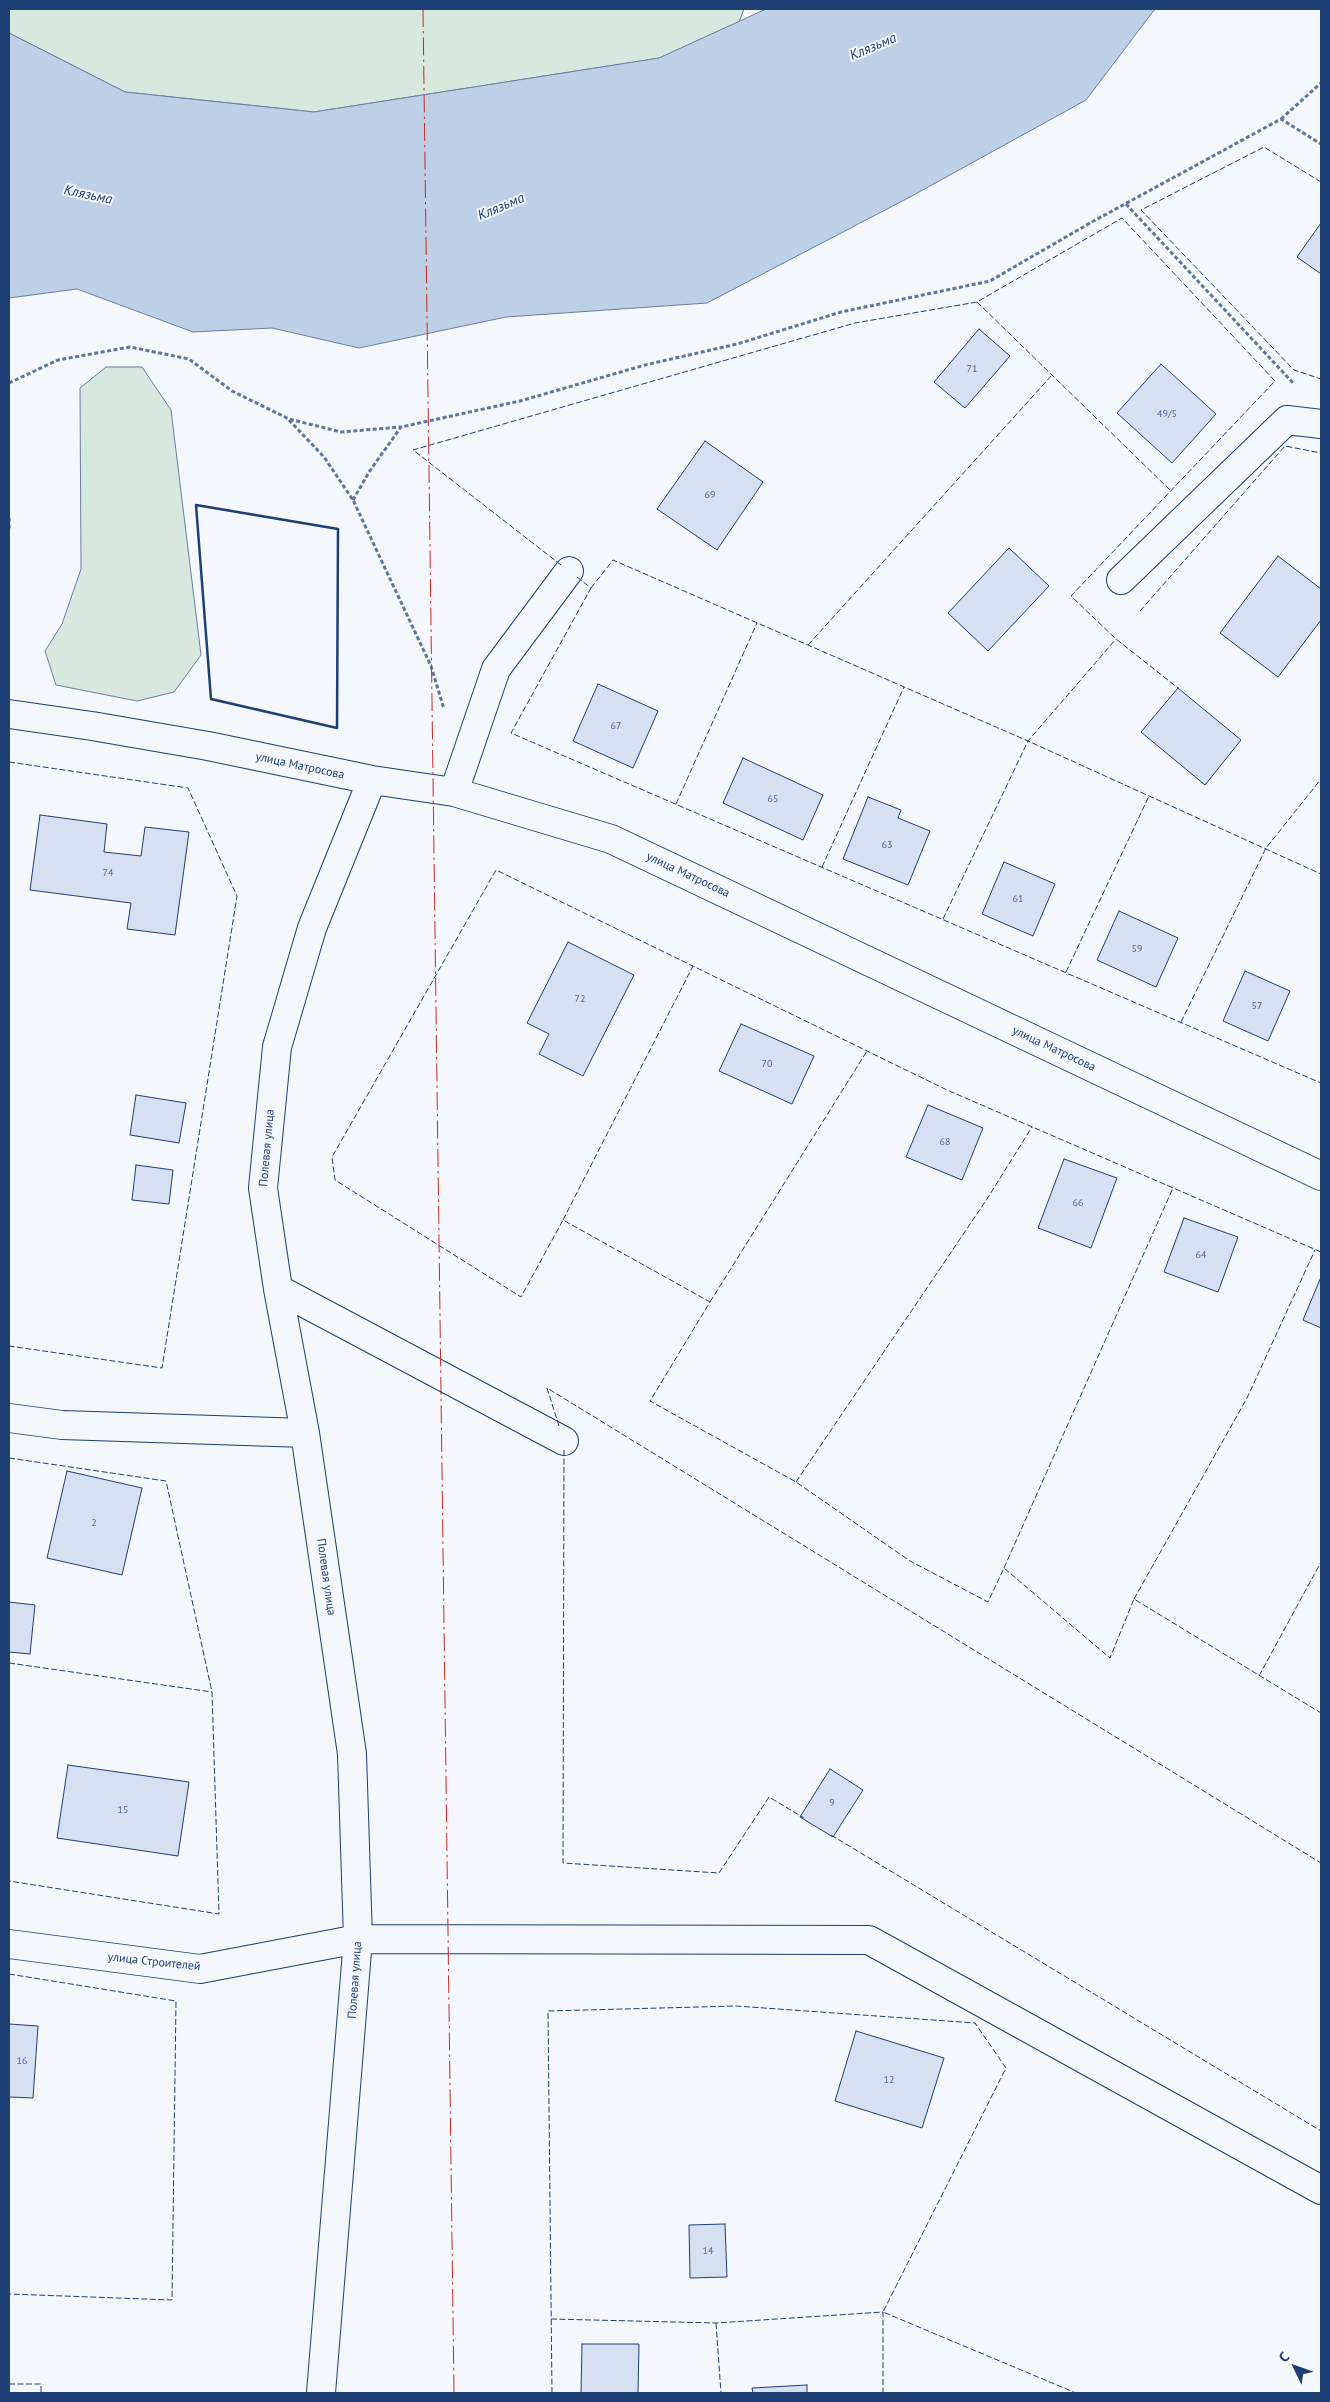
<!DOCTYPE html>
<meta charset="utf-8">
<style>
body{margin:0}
#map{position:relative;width:1330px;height:2402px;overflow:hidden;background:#f4f7fb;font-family:"PT Sans",sans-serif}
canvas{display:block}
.frame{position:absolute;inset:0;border:10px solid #1d3f73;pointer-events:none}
.north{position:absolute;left:1270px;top:2342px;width:50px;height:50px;-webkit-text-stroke:4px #f4f7fb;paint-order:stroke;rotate:312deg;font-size:14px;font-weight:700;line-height:20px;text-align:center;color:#1d3f73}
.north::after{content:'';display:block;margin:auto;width:18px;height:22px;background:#1d3f73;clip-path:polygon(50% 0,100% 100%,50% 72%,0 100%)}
</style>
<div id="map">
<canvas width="1330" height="2402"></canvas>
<div class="frame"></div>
<div class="north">С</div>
</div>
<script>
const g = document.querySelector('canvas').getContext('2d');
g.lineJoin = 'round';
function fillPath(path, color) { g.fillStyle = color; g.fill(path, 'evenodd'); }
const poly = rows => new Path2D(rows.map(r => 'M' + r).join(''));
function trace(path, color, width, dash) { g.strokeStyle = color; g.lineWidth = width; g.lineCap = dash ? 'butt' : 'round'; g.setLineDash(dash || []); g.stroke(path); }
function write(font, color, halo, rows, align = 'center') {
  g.font = font + ' "PT Sans",sans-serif'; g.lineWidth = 4; g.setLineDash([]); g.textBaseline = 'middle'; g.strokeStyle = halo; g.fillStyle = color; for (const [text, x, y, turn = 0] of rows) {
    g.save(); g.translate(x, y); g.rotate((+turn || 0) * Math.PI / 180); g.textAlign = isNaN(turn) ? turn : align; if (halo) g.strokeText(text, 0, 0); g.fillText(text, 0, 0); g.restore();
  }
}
const green = poly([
 [9,9,744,9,739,22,660,58,314,112,125,92,9,33,9,9],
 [106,367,142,367,171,410,201,655,174,692,137,701,56,685,45,651,62,624,81,569,80,388,106,367]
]);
fillPath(green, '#d7e8df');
trace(green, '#687fa3', 1);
const water = poly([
 [766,9,1155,9,1086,100,910,197,707,303,506,317,359,348,272,328,193,332,77,289,9,298,9,33,125,92,314,112,659,58,766,9]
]);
fillPath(water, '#bed0e5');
trace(water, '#687fa3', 1);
const building = poly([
 [1321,223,1321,274,1297,257,1321,223],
 [979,329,1010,356,965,408,934,382,979,329],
 [1161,364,1216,414,1172,463,1117,413,1161,364],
 [705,441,763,482,717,550,657,509,705,441],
 [1009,548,1049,586,988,651,948,613,1009,548],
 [1278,556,1321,589,1321,620,1278,677,1220,633,1278,556],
 [598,684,658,711,633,768,573,741,598,684],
 [1178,688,1241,740,1205,785,1141,732,1178,688],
 [743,758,823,795,803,840,723,803,743,758],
 [868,797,901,810,898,818,930,831,908,885,843,859,868,797],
 [40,815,107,824,104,852,141,856,145,827,189,832,175,935,127,929,131,903,30,890,40,815],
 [1004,862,1055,884,1033,936,982,914,1004,862],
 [1119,911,1178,938,1156,987,1097,960,1119,911],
 [568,942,634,975,583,1076,539,1054,549,1034,527,1023,568,942],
 [1245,971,1290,991,1268,1041,1223,1021,1245,971],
 [741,1024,814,1056,792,1104,719,1071,741,1024],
 [136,1095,186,1103,179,1143,130,1135,136,1095],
 [928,1105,983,1128,962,1180,906,1157,928,1105],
 [1064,1159,1117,1178,1091,1248,1038,1228,1064,1159],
 [136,1165,173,1170,169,1204,132,1200,136,1165],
 [1184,1218,1238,1237,1218,1292,1164,1272,1184,1218],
 [1321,1277,1321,1328,1303,1320,1321,1277],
 [67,1471,142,1488,122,1575,47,1558,67,1471],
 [9,1602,35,1605,30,1654,9,1652,9,1602],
 [68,1765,189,1782,178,1856,57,1838,68,1765],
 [830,1769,863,1790,833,1837,800,1817,830,1769],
 [9,2024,38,2026,33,2098,9,2097,9,2024],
 [856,2031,944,2058,922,2128,835,2101,856,2031],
 [725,2224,727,2277,690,2278,689,2225,725,2224],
 [582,2344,639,2344,638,2393,581,2393,582,2344],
 [807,2385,807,2393,753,2393,752,2388,807,2385]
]);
fillPath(building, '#d5e0f0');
trace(building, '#1d3f73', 1);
const minor = poly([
 [1121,580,1287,420,1321,424],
 [9,714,92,726,208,746,372,780,454,792,611,839,1321,1176],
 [454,792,496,669,569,571],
 [278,1289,564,1441],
 [9,1418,62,1425,305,1433],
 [9,1944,200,1969,358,1939,869,1940,1321,2190],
 [321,2393,358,1939,352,1754,305,1433,278,1289,263,1188,277,1047,312,928,372,780]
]);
trace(minor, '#1d3f73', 30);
trace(poly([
 [1281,119,1321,83],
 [1126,204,1294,384],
 [9,383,58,360,130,347,189,359,232,391,289,419,341,432,400,427],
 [289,420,324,457,353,500,431,666,444,709],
 [353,500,369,472,401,427,520,401,645,365,737,344,841,312,990,281,1090,223,1281,119,1321,144],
 [9,518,9,530]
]), '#5e769c', 3, [4, 2.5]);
trace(minor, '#f4f7fb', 28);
trace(poly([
 [1321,182,1264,147,1141,210,1294,370,1321,379],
 [977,302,1170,490],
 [561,565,413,450,855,323,977,302,1122,218,1275,381,1071,596,1116,639,1178,688],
 [577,577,591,588,511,733,1321,1083],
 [591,588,613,560,1028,741,1321,874],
 [1140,611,1285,446,1321,453],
 [808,645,1052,375],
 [9,762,188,788,237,896,162,1368,9,1346],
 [676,804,757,623],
 [822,867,904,687],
 [943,919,1028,741,1116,639],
 [1066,972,1149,796],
 [1181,1022,1266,848,1321,779],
 [563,1220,693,966],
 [1321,1252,947,1090,496,870,332,1157,335,1180,521,1297,563,1220,710,1302,650,1401,796,1482,910,1561,988,1602,1004,1568,1110,1658,1134,1599,1321,1713],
 [710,1302,867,1051],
 [559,1426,547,1388,1321,1863],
 [564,1450,563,1863,719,1873,769,1797,804,1818],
 [9,1458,166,1481,212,1692,219,1914,9,1881],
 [796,1482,987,1199,1032,1127],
 [1004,1568,1173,1188],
 [1134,1599,1247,1398,1315,1250],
 [9,1663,212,1692],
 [1259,1676,1321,1562],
 [831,1835,1321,2131],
 [9,1974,176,2001,172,2300,9,2294],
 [551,2319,716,2323,883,2312,883,2393],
 [716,2323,721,2393],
 [9,2384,41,2384,41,2393],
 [552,2393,548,2011,736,2006,975,2023,1006,2068,883,2312,1076,2393]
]), '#1d3f73', 1, [6, 2.5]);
trace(poly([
 [196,505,338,529,337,728,211,699,196,505]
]), '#1d3f73', 2.5);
trace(poly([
 [423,9,454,2393]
]), '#c62828', 1, [18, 4, 2.5, 4]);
write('10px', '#4b6792', null, [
 ["71",972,369],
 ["49/5",1167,414],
 ["69",710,495],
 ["67",616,726],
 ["65",773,799],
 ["63",887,845],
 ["74",108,873],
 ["61",1018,899],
 ["59",1137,949],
 ["72",580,999],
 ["57",1257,1006],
 ["70",767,1064],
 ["68",945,1142],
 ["66",1078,1203],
 ["64",1201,1255],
 ["2",94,1523],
 ["9",832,1803],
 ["15",123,1810],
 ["16",22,2061],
 ["12",889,2080],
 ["14",708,2251]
]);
write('12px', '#1d3f73', '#f4f7fb', [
 ["улица Матросова",300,766,12],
 ["улица Матросова",688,875,25],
 ["улица Матросова",1054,1049,25],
 ["Полевая улица",267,1148,-85],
 ["Полевая улица",326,1577,82],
 ["улица Строителей",154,1962,6],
 ["Полевая улица",355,1980,-86]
]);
write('italic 14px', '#1d3f73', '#f4f7fb', [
 ["Клязьма",873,47,-23],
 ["Клязьма",88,195,12],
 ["Клязьма",501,207,-23]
]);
</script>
